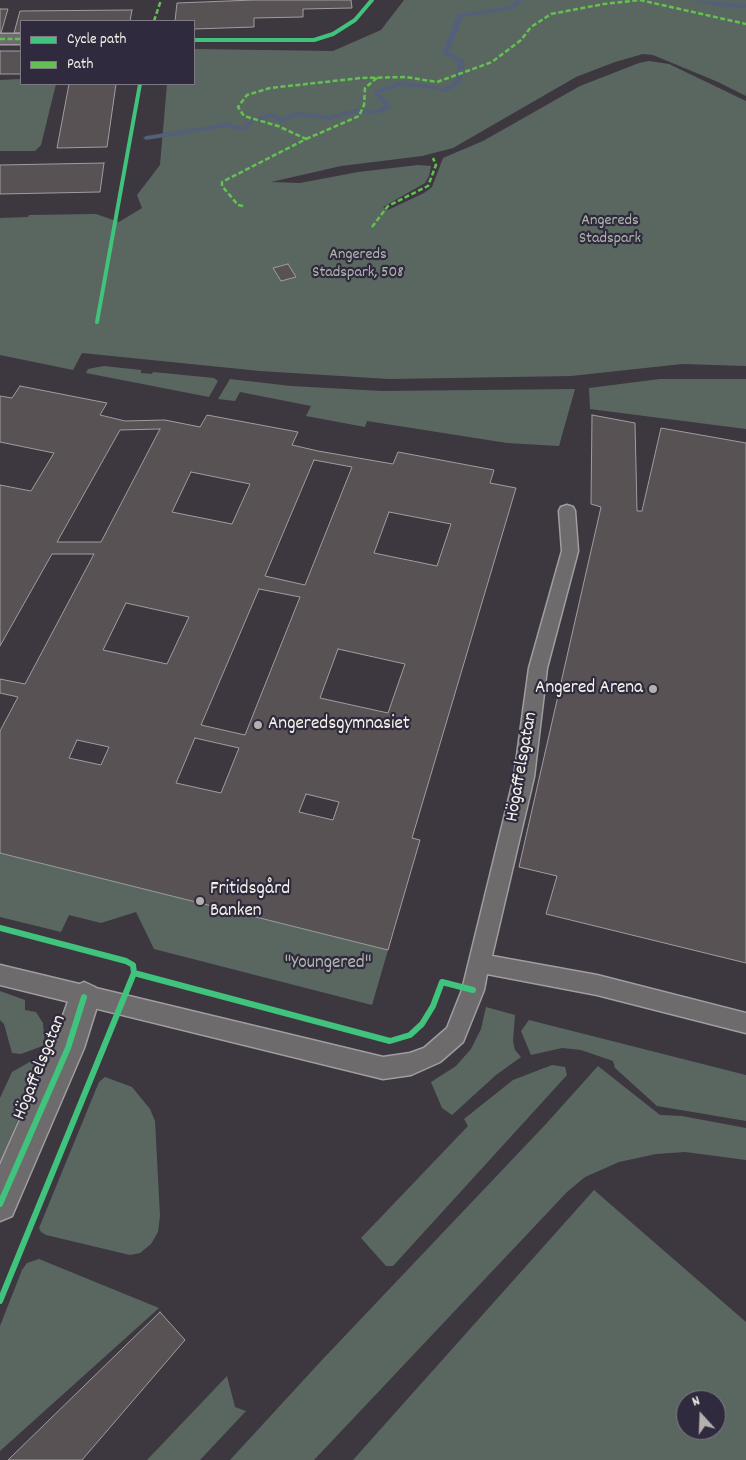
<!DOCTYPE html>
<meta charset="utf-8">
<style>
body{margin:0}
#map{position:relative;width:746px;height:1460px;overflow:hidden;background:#3d3840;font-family:Dekko,sans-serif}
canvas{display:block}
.legend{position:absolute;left:20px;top:20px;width:175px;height:65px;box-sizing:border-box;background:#2f2a3d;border:1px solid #7e7a81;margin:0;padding:6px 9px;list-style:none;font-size:15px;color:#f4f1e8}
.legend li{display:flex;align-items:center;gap:10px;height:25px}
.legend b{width:25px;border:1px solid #7e7a81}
.north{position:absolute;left:676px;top:1390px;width:50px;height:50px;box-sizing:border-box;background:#2f2a3d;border:1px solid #7e7a81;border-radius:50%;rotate:340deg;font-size:14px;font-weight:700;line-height:20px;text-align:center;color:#f4f1e8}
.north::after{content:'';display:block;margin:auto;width:18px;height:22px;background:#b4b0ad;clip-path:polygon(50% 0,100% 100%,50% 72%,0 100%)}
</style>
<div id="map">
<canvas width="746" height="1460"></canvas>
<ul class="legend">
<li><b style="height:6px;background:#40c37c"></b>Cycle path</li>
<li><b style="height:6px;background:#63c152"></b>Path</li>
</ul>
<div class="north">N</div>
</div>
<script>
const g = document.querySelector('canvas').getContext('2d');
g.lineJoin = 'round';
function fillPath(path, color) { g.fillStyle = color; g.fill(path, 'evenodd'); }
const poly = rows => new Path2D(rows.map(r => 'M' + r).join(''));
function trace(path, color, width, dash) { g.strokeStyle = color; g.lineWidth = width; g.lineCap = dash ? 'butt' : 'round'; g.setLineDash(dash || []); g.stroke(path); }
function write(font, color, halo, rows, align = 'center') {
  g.font = font + ' Dekko,sans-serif'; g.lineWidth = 4.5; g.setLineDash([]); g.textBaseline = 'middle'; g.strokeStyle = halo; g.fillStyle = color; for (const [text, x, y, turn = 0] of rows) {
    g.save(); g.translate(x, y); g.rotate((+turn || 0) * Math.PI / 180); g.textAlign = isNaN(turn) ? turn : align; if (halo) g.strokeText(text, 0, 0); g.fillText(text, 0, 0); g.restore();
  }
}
fillPath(poly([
 [404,0,746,0,746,96,718,82,653,55,643,54,615,62,576,77,453,148,422,156,341,166,271,182,300,183,358,172,418,165,431,166,429,176,425,183,383,207,388,210,424,193,432,187,443,158,483,141,580,86,639,63,649,61,669,64,746,101,746,366,682,364,571,376,389,379,260,371,82,353,73,370,0,355,0,218,28,217,29,215,96,214,119,222,142,208,137,195,160,165,167,84,194,84,194,49,333,51,381,30],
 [21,79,21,84,56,84,41,145,35,151,0,151,0,80],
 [104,366,141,370,141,373,152,374,153,372,214,378,218,381,209,397,86,373,88,369],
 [230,379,291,386,382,391,575,389,559,446,507,443,367,421,365,427,306,416,311,406,240,392,235,401,218,399],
 [660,379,746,379,746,429,590,409,589,388],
 [0,853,388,950,372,1005,154,949,136,912,101,923,69,915,61,932,0,917],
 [0,991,25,1000,25,1010,36,1012,43,1023,45,1045,21,1054,12,1053,4,1024,0,1020],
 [486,1007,515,1015,513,1041,515,1050,521,1057,496,1075,452,1115,442,1108,431,1082,456,1066,471,1049,481,1029],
 [529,1020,746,1075,746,1121,657,1106,615,1068,613,1061,581,1050,562,1048,531,1055,521,1031],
 [35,1059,43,1060,0,1162,0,1098,12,1072],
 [552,1065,565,1067,567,1075,393,1266,386,1266,361,1238,468,1126,464,1119,513,1080],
 [598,1066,660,1115,682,1116,746,1128,746,1160,685,1152,656,1154,619,1162,585,1177,567,1192,314,1460,230,1460,322,1360,545,1125],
 [105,1077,132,1087,150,1109,155,1121,160,1216,158,1232,151,1244,140,1253,130,1255,46,1235,41,1232,39,1228,99,1082],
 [594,1190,746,1322,746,1460,353,1460],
 [686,1400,716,1400,716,1430,686,1430],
 [39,1259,159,1308,0,1451,0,1326,22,1270,27,1263],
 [227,1376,235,1407,246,1411,200,1460,147,1460]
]), '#5a6760');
fillPath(poly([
 [517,0,523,0,514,9,463,17,449,52,465,61,461,83,445,92,426,88,400,86,380,93,392,107,377,114,355,113,329,120,298,116,282,123,271,117,256,121,244,131,227,127,146,140,143,138,146,136,227,123,243,127,252,119,272,113,282,118,297,112,329,116,355,109,376,110,385,106,374,93,374,91,399,82,427,84,442,89,455,82,459,62,442,53,458,14,510,6,517,0],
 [690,0,746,4,746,8,714,6,690,0]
]), '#545f79');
const building = poly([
 [253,0,351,0,352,8,303,9,303,17,254,18,254,27,194,29,194,21,175,21,177,3,253,0],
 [0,9,8,9,1,33,0,33,0,9],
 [132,10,130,21,21,21,21,33,14,33,20,11,132,10],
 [0,51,21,51,21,74,0,74,0,51],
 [69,84,116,84,107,147,57,148,69,84],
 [104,163,100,192,0,194,0,165,104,163],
 [288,264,296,277,281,281,273,268,288,264],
 [20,386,107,403,100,415,125,421,165,420,200,427,207,415,298,432,292,445,318,451,393,464,398,452,494,470,490,483,516,488,412,838,420,840,388,950,0,853,0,731,18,697,0,693,0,679,25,684,94,554,52,554,0,646,0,485,31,491,54,453,0,442,0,396,12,398,20,386],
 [160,429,101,542,57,542,120,430,160,429],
 [314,460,352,467,305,585,265,576,314,460],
 [191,472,250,484,232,524,172,512,191,472],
 [389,512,451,524,437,566,374,553,389,512],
 [259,589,300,597,245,735,201,725,259,589],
 [126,603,189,617,167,664,103,650,126,603],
 [338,649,405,664,388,713,320,698,338,649],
 [195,738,239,748,221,793,176,783,195,738],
 [77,740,109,747,101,765,69,758,77,740],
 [306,794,339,802,333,820,299,812,306,794],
 [592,415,635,423,637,511,642,511,661,428,746,443,746,963,546,914,557,876,519,867,601,507,591,504,592,415],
 [160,1312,185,1340,82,1460,8,1460,160,1312]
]);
fillPath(building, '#585255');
trace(building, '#9f9d9f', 1);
const lane = poly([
 [567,505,573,507,575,511,578,551,547,668,534,777,492,956,597,975,746,1013,746,1033,597,995,487,974,484,990,463,1042,440,1062,411,1075,383,1079,0,985,0,965,383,1057,410,1053,424,1048,447,1028,462,990,514,777,529,668,562,551,559,511,561,507,567,505]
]);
const street = poly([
 [0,34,21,34,21,44,0,44,0,34],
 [84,982,95,987,100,997,84,1048,12,1216,0,1221,0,1165,52,1047,73,987,84,982]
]);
trace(lane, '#9f9d9f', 3);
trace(street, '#9f9d9f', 3);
fillPath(lane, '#6e6b6d');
fillPath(street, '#6e6b6d');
trace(poly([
 [154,21,161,0],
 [0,39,21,39],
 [306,139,359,116,364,105,365,88,378,77],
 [243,206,238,205,222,186,222,182,306,139,278,126,244,116,238,107,247,95,270,88,361,78,406,77,437,82,492,62,521,40,531,27,551,14,604,4,640,0,746,24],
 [372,227,388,206,428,186,436,165,433,158]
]), '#63c152', 2.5, [5, 2.5]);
trace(poly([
 [194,40,314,40,333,34,355,20,372,0],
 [97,322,140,84]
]), '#40c37c', 4);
trace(poly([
 [0,928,126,961,133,965,134,973,390,1041,410,1035,422,1024,433,1006,442,982,473,990],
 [0,1204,68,1048,84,997],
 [0,1301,134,973]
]), '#40c37c', 6);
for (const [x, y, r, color] of [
 [653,689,5,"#b4b0ad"],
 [258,725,5,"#b4b0ad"],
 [200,901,5,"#b4b0ad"]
]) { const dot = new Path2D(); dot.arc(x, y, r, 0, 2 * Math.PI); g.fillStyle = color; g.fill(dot); trace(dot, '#2f2a3d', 2); }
write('16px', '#b0b6ad', '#2f2a3d', [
 ["Angereds",610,222],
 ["Stadspark",610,240],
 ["Angereds",358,256],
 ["Stadspark, 508",358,274]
]);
write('19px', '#f4f1e8', '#2f2a3d', [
 ["Angered Arena",643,689,"right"],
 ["Angeredsgymnasiet",268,725],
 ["Fritidsgård",210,890],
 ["Banken",210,912]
], 'left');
write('19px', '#f4f1e8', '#2f2a3d', [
 ["Högaffelsgatan",523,767,-80],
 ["Högaffelsgatan",41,1068,-68]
]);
write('19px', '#b0b6ad', '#2f2a3d', [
 ["\"Youngered\"",328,964]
]);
</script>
